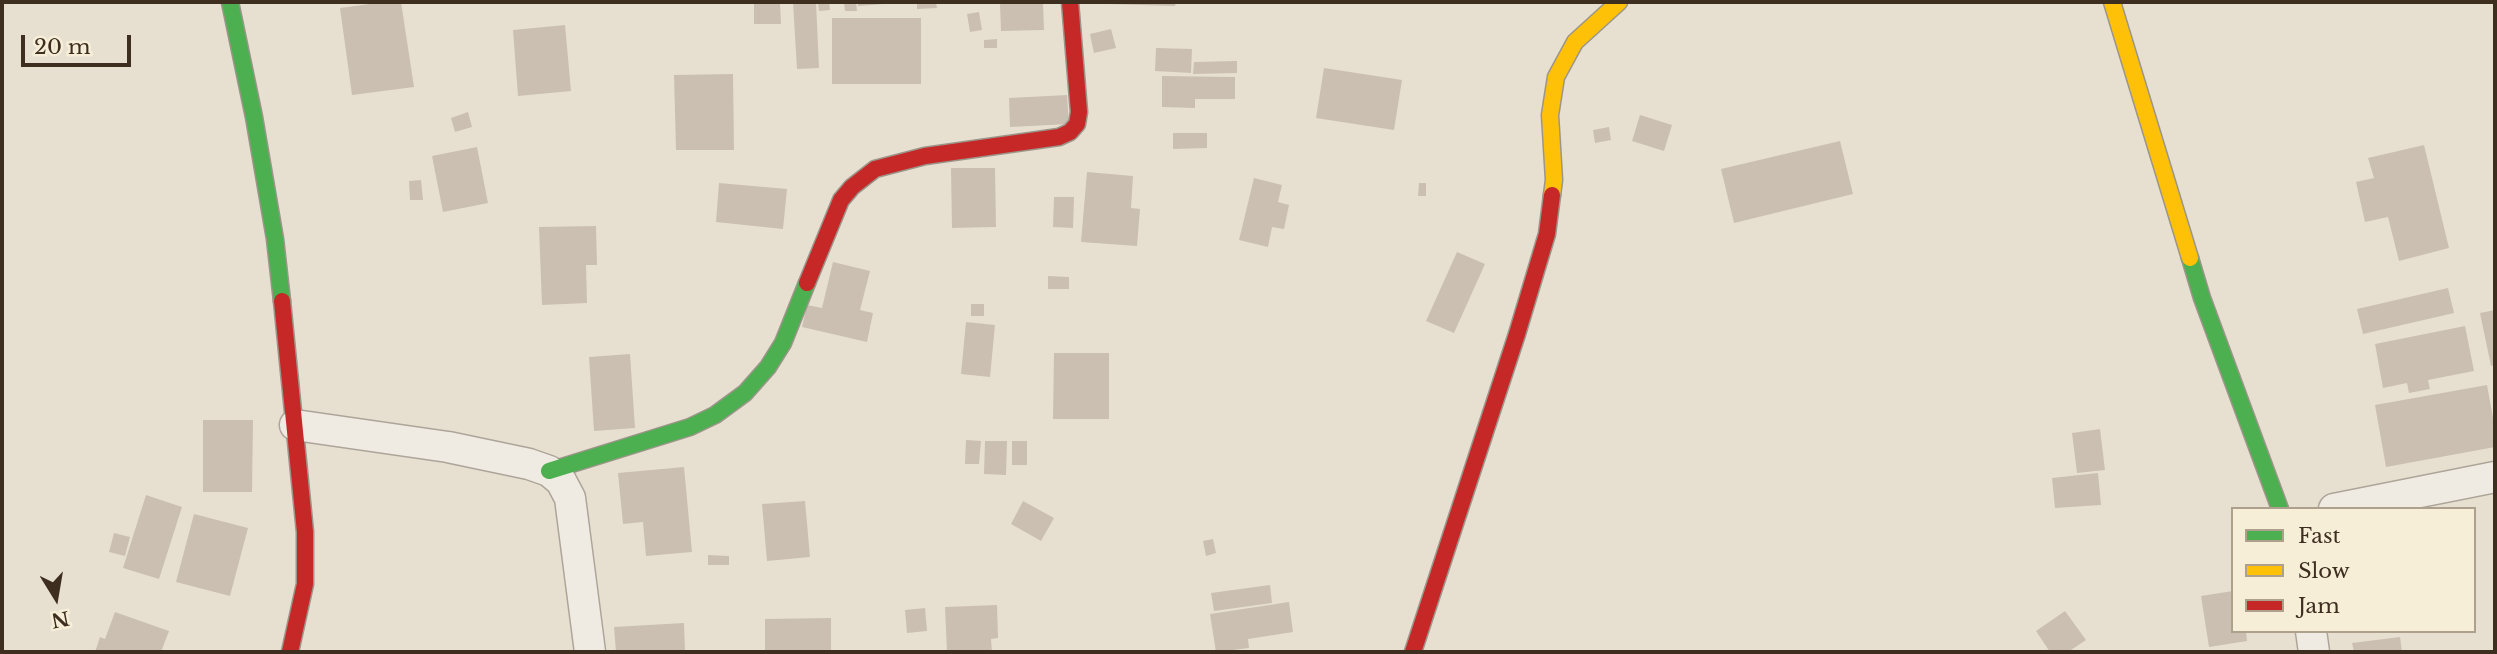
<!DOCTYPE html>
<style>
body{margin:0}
#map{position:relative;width:2497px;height:654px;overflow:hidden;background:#e7e0d1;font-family:"Libre Baskerville",serif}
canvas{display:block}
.frame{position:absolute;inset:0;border:4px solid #3d2e20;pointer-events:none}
.legend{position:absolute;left:2231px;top:507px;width:245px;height:126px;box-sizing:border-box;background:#f7eed8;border:2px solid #ada18e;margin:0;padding:9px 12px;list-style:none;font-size:21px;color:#3d2e20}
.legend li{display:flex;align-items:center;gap:14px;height:35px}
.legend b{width:35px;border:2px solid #ada18e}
.north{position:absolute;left:21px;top:563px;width:70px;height:70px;-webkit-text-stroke:5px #f7eed8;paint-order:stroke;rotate:169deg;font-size:19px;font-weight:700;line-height:28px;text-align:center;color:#3d2e20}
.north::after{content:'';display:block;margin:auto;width:24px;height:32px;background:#3d2e20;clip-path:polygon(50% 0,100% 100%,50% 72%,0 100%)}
.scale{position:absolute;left:21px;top:35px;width:110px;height:32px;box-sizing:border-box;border:4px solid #3d2e20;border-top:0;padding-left:9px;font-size:21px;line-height:24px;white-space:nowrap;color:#3d2e20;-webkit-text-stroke:5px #f7eed8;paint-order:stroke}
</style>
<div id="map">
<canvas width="2497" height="654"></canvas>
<div class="frame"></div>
<ul class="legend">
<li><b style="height:9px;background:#4caf50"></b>Fast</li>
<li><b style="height:9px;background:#ffc107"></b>Slow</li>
<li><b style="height:9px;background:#c62828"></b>Jam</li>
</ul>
<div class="north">N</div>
<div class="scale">20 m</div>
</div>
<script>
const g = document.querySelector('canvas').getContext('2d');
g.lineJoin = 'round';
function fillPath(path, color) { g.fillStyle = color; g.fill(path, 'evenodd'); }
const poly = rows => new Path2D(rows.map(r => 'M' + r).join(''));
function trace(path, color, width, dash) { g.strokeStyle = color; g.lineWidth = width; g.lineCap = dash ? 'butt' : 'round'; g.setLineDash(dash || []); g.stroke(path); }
fillPath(poly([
 [385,2,401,2,414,87,352,95,340,8],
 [754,2,780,2,781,24,754,24],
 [793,2,816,2,819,68,797,69],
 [818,2,829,2,830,10,819,11],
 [844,2,856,2,857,11,845,11],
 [858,2,884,2,884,4,858,6],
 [917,2,936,2,937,8,917,9],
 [1043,2,1044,30,1001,31,1000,4],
 [1107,2,1176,2,1175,6,1107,4],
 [979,12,982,30,970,32,967,14],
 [832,18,921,18,921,84,832,84],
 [565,25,571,91,518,96,513,30],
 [1111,29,1116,48,1094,53,1090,34],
 [997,39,997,48,984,48,984,40],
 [1156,48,1192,49,1191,73,1155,71],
 [1237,61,1237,73,1193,74,1194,62],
 [1324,68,1402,80,1394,130,1316,118],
 [733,74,734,150,676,150,674,75],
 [1162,76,1235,77,1235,99,1195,99,1195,108,1162,107],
 [1067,95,1069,124,1010,127,1009,98],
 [468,112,472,127,455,132,451,118],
 [1640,115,1672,125,1664,151,1632,141],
 [1609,127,1611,140,1595,143,1593,130],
 [1173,133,1207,133,1207,148,1173,149],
 [1840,141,1853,194,1734,223,1721,169],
 [2424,145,2449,248,2399,261,2388,217,2365,222,2356,182,2374,178,2368,158],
 [477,147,488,203,443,212,432,156],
 [951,168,995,168,996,227,952,228],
 [1087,172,1133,176,1131,208,1140,209,1137,246,1081,242],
 [1254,178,1282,185,1278,202,1289,205,1284,229,1272,227,1268,247,1239,240],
 [421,180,423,200,410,200,409,181],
 [719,183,787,189,783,229,716,222],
 [1419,183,1426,183,1426,196,1418,196],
 [1054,197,1074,197,1073,228,1053,227],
 [596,226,597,265,586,265,587,303,542,305,539,227],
 [1457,252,1485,264,1454,333,1426,321],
 [833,262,870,271,860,310,873,313,867,342,802,327,807,305,822,308],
 [1048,276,1069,277,1069,289,1048,289],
 [2448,288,2454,313,2363,334,2357,309],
 [971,304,984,304,984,316,971,316],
 [2495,310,2495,365,2491,366,2480,313],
 [966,322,995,325,990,377,961,374],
 [2465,326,2474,371,2428,380,2430,389,2409,393,2407,383,2383,388,2375,344],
 [1054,353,1109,353,1109,419,1053,419],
 [630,354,635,428,594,431,589,357],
 [2487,385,2495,429,2495,447,2386,467,2375,405],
 [203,420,253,420,252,492,203,492],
 [2100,429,2105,470,2077,473,2072,433],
 [966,440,981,441,979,464,965,464],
 [985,441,1007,441,1006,475,984,474],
 [1012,441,1027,441,1027,465,1012,465],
 [684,467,692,552,646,556,643,522,623,524,618,473],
 [2098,473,2101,505,2055,508,2052,478],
 [146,495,182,507,159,579,123,568],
 [805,501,810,557,767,561,762,504],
 [1023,501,1054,518,1041,541,1011,524],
 [194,514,248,528,230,596,176,582],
 [114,533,130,537,125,556,109,552],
 [1213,539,1216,553,1206,556,1203,541],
 [708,555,729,556,729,565,708,565],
 [1270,585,1272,603,1214,611,1211,593],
 [2233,591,2233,631,2246,631,2247,641,2209,647,2201,596],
 [1289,602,1293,632,1248,639,1249,648,1216,652,1210,614],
 [997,605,998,638,991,639,992,652,947,652,945,607],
 [925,608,927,631,907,633,905,610],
 [2065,611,2086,640,2068,652,2050,652,2036,631],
 [115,612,169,631,161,652,95,652,100,637,105,639],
 [831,618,831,652,765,651,765,619],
 [684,623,685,652,616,652,614,627],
 [2400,637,2402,652,2354,652,2352,643]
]), '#cbbfb2');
const street = poly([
 [295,425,448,447,529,464,549,471,561,481,570,498,590,652],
 [2334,509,2495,477],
 [2311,631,2314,652]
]);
const fast = poly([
 [230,2,254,117,275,239,282,301],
 [2190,258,2202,298,2280,509],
 [549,471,690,427,715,415,745,393,768,367,783,343,807,283]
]);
const slow = poly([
 [2112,2,2190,258],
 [1552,195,1554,180,1550,115,1556,77,1575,42,1619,2]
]);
const jam = poly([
 [807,283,841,200,852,187,875,169,925,156,1059,137,1070,132,1077,124,1079,112,1070,2],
 [282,301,305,532,305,584,290,652],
 [1413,652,1517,334,1547,234,1552,195]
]);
trace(street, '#ada599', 33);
trace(fast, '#9c958a', 19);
trace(slow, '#9c958a', 19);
trace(jam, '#9c958a', 19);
trace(street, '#efebe3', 30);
trace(fast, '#4caf50', 16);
trace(slow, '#ffc107', 16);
trace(jam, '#c62828', 16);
</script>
